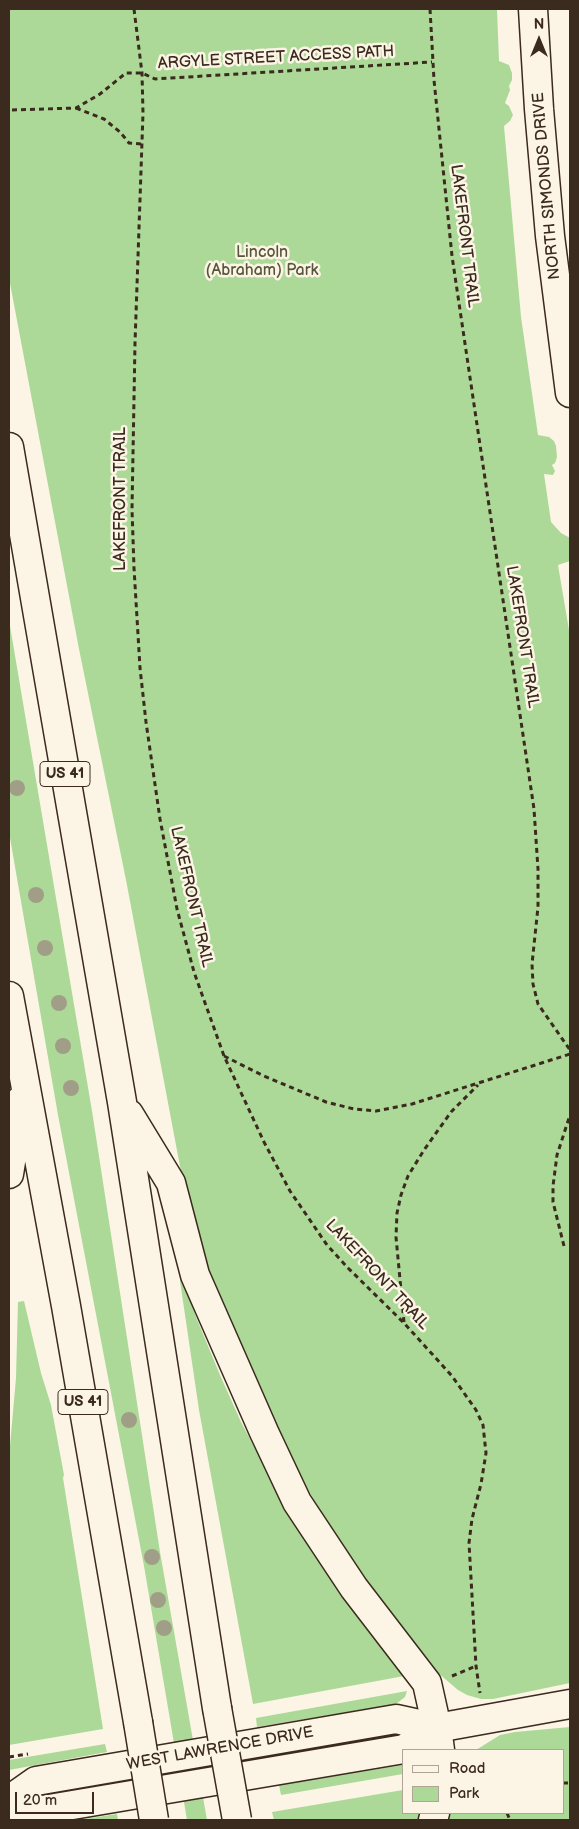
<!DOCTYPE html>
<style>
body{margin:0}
#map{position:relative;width:579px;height:1829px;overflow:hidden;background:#fcf5e5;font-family:"Balsamiq Sans",sans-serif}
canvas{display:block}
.frame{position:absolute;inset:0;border:10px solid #3b2a1e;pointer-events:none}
.legend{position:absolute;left:402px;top:1749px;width:162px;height:65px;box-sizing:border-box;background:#fcf5e5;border:1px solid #afa495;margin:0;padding:6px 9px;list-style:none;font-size:15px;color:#3b2a1e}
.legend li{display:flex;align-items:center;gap:10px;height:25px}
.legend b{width:25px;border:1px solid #afa495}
.north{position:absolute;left:514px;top:15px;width:50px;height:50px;-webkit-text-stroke:4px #fcf5e5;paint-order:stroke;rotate:0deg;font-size:14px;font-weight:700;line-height:20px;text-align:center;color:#3b2a1e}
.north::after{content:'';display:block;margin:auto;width:18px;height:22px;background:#3b2a1e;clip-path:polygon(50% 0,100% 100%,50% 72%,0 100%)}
.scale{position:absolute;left:15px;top:1792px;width:79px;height:22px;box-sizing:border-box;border:2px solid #3b2a1e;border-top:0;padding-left:6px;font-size:15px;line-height:18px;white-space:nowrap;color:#3b2a1e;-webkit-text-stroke:4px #fcf5e5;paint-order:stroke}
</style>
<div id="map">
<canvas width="579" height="1829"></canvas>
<div class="frame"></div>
<ul class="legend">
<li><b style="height:6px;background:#fcf5e5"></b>Road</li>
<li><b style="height:14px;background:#acd998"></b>Park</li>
</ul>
<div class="north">N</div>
<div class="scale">20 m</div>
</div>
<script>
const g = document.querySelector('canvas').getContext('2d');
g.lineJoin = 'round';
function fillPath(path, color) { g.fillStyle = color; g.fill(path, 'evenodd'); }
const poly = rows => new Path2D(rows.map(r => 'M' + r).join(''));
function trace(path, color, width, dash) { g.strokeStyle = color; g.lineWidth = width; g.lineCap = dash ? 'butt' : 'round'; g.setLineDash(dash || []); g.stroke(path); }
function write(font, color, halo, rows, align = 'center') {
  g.font = font + ' "Balsamiq Sans",sans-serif'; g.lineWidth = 5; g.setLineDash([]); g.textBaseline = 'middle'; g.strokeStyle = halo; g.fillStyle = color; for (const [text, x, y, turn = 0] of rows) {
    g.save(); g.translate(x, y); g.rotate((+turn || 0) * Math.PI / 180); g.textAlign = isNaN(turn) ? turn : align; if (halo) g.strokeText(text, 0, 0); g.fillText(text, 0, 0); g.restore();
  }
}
fillPath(poly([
 [9,9,497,9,499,61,509,65,512,73,512,80,509,86,510,90,505,103,509,106,513,115,510,121,504,126,521,317,538,435,549,437,554,441,556,446,557,457,555,463,552,465,555,471,553,475,544,474,551,522,561,533,570,538,570,561,558,565,570,636,570,1683,493,1699,481,1699,467,1695,458,1690,437,1672,383,1605,347,1554,305,1485,271,1424,239,1355,192,1230,126,880,79,649,9,278],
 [9,620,92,1111,160,1552,207,1820,187,1820,144,1566,58,1115,9,832],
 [183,1278,196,1317,220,1375,241,1422,266,1469,304,1535,394,1658,404,1676,253,1704,199,1410,180,1281],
 [24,1301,41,1373,51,1405,64,1475,63,1478,103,1729,9,1745,9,1457,16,1378,18,1302],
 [407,1691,405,1697,396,1704,257,1727,256,1718],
 [570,1727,570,1820,448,1820,450,1813,563,1813,563,1750,476,1750,500,1735,515,1732],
 [105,1744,107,1752,9,1770,9,1760],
 [403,1765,403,1774,281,1795,279,1785],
 [403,1790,403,1813,422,1813,420,1820,274,1820,272,1812],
 [117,1814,118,1820,78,1820]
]), '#acd998');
const minor = poly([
 [533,9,539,109,550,236,570,393],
 [437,1728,570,1704]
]);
const major = poly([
 [9,1800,36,1781,396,1719,437,1728],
 [9,1805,43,1810,404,1749,437,1728]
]);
const highway = poly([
 [9,447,122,1102,217,1708],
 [9,996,66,1306,138,1722],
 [129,1114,171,1183,195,1275,264,1432,297,1502,354,1588,427,1683,437,1728,440,1750],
 [9,1174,21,1100],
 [433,1820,435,1813]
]);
trace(minor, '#3b2a1e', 31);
trace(major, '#3b2a1e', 31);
trace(highway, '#3b2a1e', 31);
trace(poly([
 [134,9,142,73,143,113,135,343,132,509,134,568,140,668,146,722,160,819,177,909,194,972,224,1056,264,1142,290,1191,327,1245,348,1268,404,1323,452,1376,476,1410,483,1425,486,1453,481,1484,472,1519,469,1543,476,1666,480,1693],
 [430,9,434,80,452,256,534,809,538,869,538,907,532,964,533,984,538,1004,570,1050],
 [76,108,104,119,120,132,129,143,142,144],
 [12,110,76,108,100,94,126,73,142,73,155,79,432,62],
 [224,1056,264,1076,326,1102,354,1109,376,1111,412,1104,570,1054],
 [564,1246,553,1202,553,1186,557,1155,570,1115],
 [404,1322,396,1237,397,1213,401,1195,408,1176,424,1150,451,1112,478,1085],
 [452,1676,476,1666],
 [9,1757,28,1754],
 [563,1783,570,1783],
 [507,1813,510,1820]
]), '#3b2a1e', 3, [5, 4]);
trace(minor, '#fcf5e5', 28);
trace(major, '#fcf5e5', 28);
trace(highway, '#fcf5e5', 28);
const highwayBridge = poly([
 [217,1708,237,1820],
 [138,1722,154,1820]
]);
trace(highwayBridge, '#3b2a1e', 31, []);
trace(highwayBridge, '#fcf5e5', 28);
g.fillStyle = '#a19e88';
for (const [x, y] of [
 [17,788],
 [36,895],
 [45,948],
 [59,1003],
 [63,1046],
 [71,1088],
 [129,1420],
 [152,1557],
 [158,1600],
 [164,1628]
]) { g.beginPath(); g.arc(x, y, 8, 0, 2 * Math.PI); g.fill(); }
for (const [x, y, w] of [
 [65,774,50],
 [83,1402,50]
]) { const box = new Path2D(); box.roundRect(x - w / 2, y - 12.5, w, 25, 4); g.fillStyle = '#fcf5e5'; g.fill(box); trace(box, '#3b2a1e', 1); }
write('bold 15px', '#3b2a1e', null, [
 ["US 41",65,774],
 ["US 41",83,1402]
]);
write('16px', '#3b2a1e', '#fcf5e5', [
 ["ARGYLE STREET ACCESS PATH",276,58,-3],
 ["NORTH SIMONDS DRIVE",547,186,-95],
 ["LAKEFRONT TRAIL",464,236,83],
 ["LAKEFRONT TRAIL",121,499,-90],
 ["LAKEFRONT TRAIL",522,637,81],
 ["LAKEFRONT TRAIL",191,897,77],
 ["LAKEFRONT TRAIL",377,1275,47],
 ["WEST LAWRENCE DRIVE",220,1749,-10]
]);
write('16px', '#57563c', '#fcf5e5', [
 ["Lincoln",262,253],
 ["(Abraham) Park",262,271]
]);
</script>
